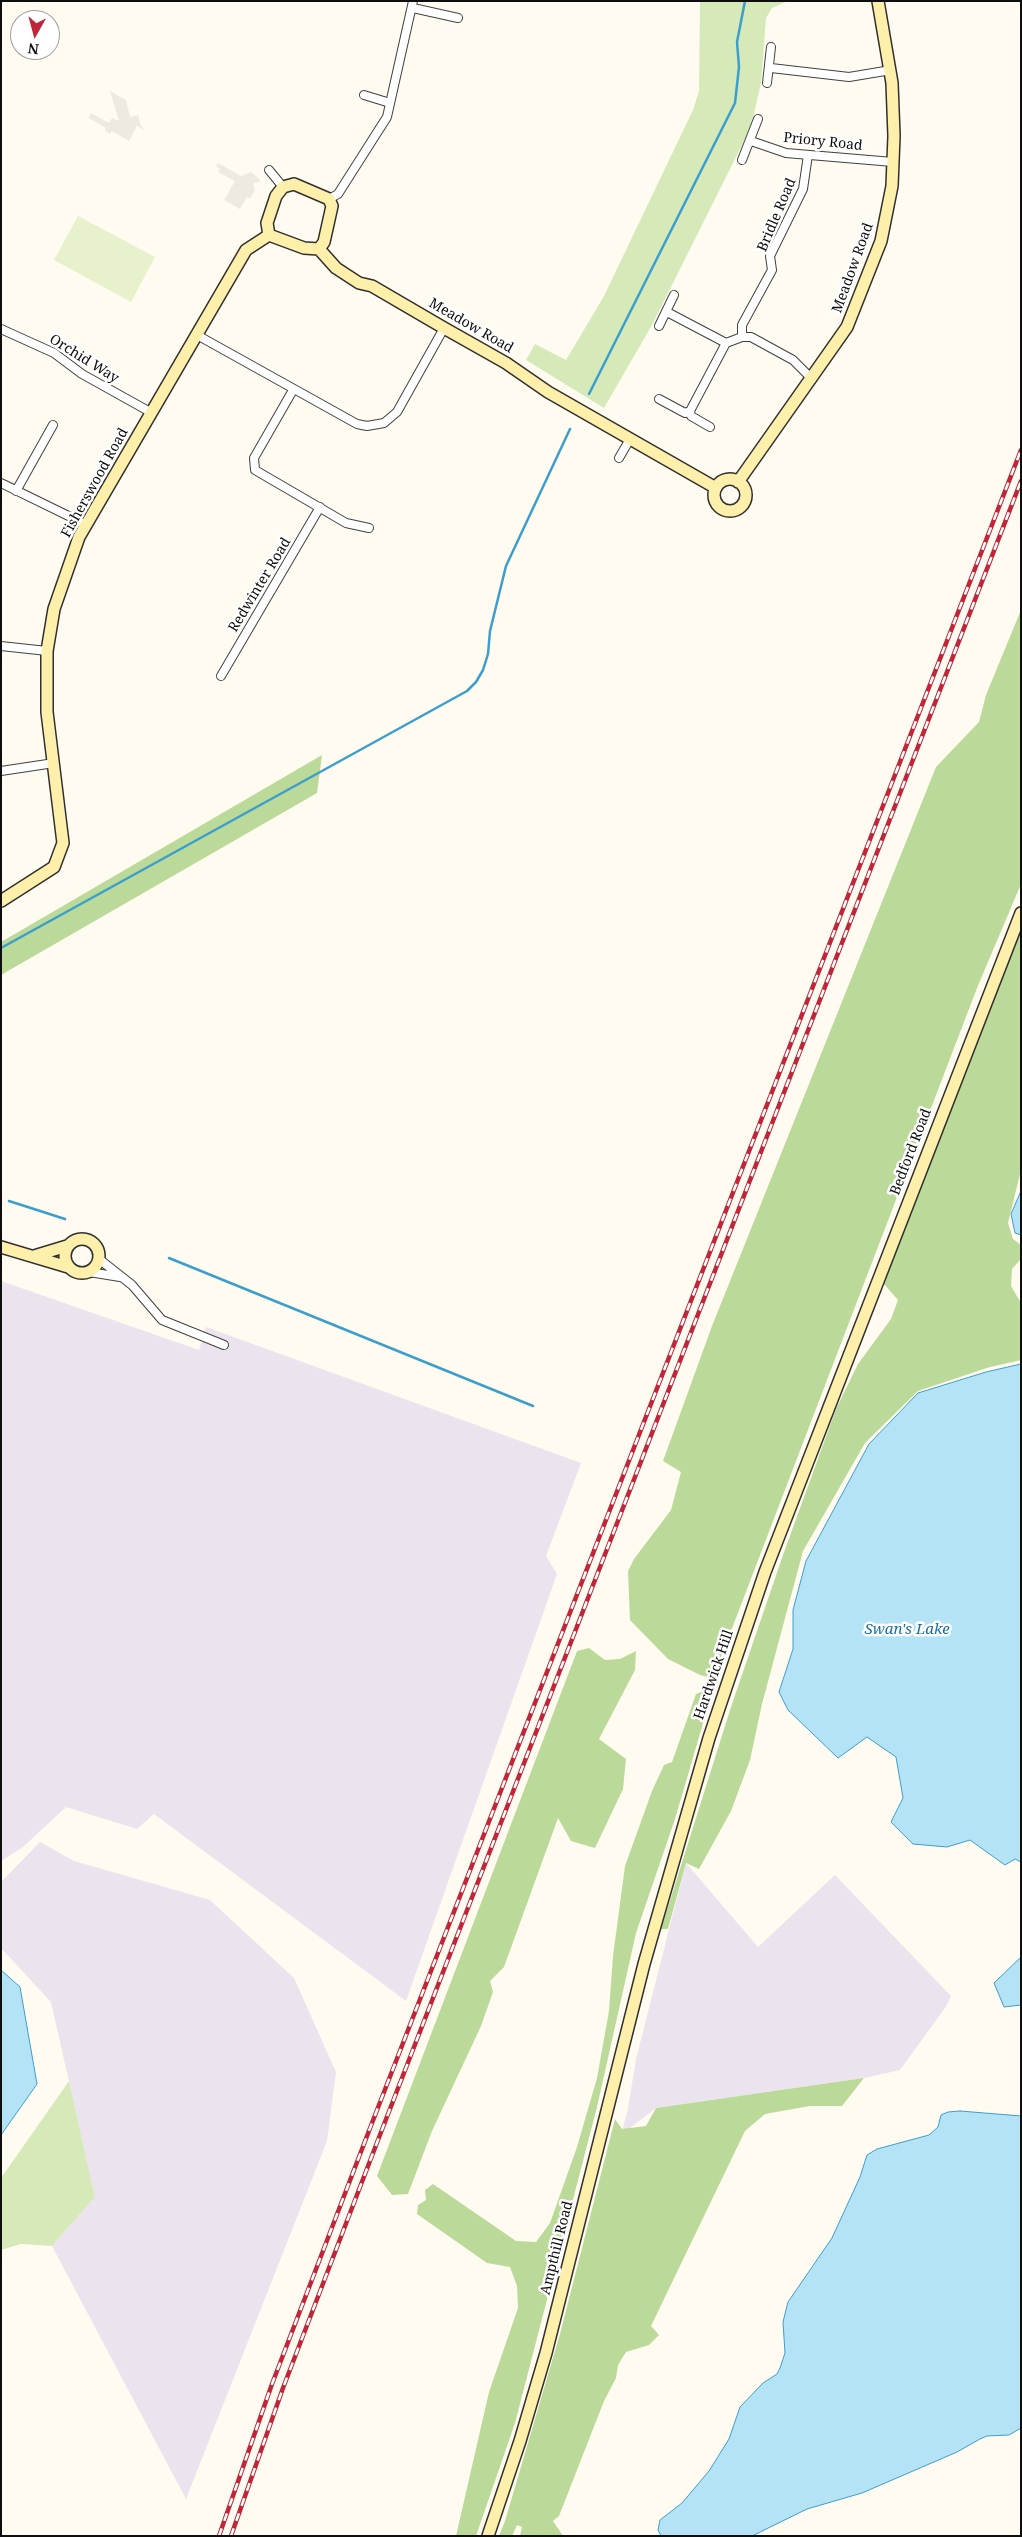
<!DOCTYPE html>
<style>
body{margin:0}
#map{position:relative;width:1022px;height:2537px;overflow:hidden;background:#fffbf0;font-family:"Noto Serif",serif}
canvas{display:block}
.frame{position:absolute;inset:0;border:2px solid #0e0e0e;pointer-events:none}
.north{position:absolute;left:10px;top:10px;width:50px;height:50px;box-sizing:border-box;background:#fff;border:1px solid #9f9f9f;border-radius:50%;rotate:187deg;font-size:14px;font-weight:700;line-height:20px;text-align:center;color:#0e0e0e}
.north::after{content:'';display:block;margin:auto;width:18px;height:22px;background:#bf2639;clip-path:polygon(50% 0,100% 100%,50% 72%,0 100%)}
</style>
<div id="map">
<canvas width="1022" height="2537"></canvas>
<div class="frame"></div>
<div class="north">N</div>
</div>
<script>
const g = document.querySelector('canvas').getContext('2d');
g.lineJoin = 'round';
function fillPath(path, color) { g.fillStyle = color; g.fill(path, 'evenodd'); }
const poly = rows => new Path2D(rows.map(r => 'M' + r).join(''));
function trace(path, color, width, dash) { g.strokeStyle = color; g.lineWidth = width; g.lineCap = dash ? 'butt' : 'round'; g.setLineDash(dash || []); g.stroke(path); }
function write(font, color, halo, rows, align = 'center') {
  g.font = font + ' "Noto Serif",serif'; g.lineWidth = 5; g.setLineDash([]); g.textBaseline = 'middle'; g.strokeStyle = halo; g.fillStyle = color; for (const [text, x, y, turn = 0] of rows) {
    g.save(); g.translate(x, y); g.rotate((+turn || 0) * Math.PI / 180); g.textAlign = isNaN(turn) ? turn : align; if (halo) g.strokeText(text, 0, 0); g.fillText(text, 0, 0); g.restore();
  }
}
fillPath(poly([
 [1,1281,199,1350,206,1327,581,1463,546,1556,557,1574,406,2001,154,1814,137,1829,66,1807,23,1847,1,1861],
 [40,1842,74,1861,210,1900,294,1978,336,2072,327,2141,186,2499,52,2246,95,2197,51,2002,1,1948,1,1882],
 [686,1863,758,1947,835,1875,951,1996,945,2008,900,2070,864,2078,656,2108,621,2135,628,2109,636,2059]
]), '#ebe3ed');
fillPath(poly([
 [700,1,788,1,772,8,766,18,761,83,753,118,745,139,652,325,604,408,526,360,535,344,566,360,604,296,693,110,699,91],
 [69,2081,95,2197,52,2246,21,2244,1,2250,1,2178]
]), '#d6eab9');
fillPath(poly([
 [1021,610,1021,884,977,988,713,1678,700,1675,668,1659,630,1620,628,1571,634,1559,671,1510,681,1472,663,1461,712,1326,936,767,979,722,986,695],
 [322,755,317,793,1,975,1,942],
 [1021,927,1021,1170,1008,1223,1013,1239,1021,1245,1021,1259,1012,1269,1011,1286,1021,1303,1021,1360,990,1367,918,1391,865,1443,803,1551,762,1704,750,1760,731,1811,699,1869,686,1863,668,1929,661,1929,731,1707,783,1555,836,1409,858,1364,891,1319,898,1300,884,1284],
 [589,1648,605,1660,620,1659,636,1651,635,1670,599,1739,626,1759,623,1789,595,1848,571,1841,558,1818,504,1967,490,1981,493,1992,481,2026,432,2131,408,2194,392,2195,377,2176,577,1651],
 [706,1690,704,1720,675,1819,636,1933,597,2107,515,2423,476,2536,456,2536,489,2392,518,2308,517,2286,510,2267,487,2263,417,2214,418,2205,426,2200,425,2190,433,2184,516,2241,536,2242,550,2223,577,2147,597,2078,609,2011,613,1956,625,1866,652,1791,664,1765,672,1762,696,1694],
 [864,2078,842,2106,810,2106,765,2114,745,2131,651,2326,659,2335,649,2345,626,2352,618,2365,616,2378,604,2401,559,2516,553,2521,563,2536,520,2536,522,2527,517,2525,512,2536,499,2536,505,2521,560,2334,615,2119,622,2129,646,2126,656,2108]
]), '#bbda99');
fillPath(poly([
 [78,216,155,257,131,302,54,260]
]), '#e7f1cb');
fillPath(poly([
 [110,91,126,100,130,117,138,115,141,126,145,130,137,126,129,141,112,131,110,134,105,131,106,128,89,118,91,113,109,123,112,118,119,121],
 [218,163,241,176,251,172,259,179,260,182,253,183,255,190,250,199,247,197,240,209,224,200,235,181,218,172,220,169,216,166]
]), '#efeadf');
const water = poly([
 [1021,1191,1021,1235,1015,1233,1011,1214,1021,1191],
 [1021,1364,1021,1862,1015,1859,1005,1865,970,1840,947,1847,913,1844,891,1822,903,1798,896,1757,867,1737,838,1758,788,1710,779,1692,793,1649,793,1610,806,1561,869,1444,918,1393,986,1372,1021,1364],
 [1021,1957,1021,2005,1004,2007,994,1983,1021,1957],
 [1,1970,20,1987,37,2084,1,2135,1,1970],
 [960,2111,1021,2116,1021,2428,1009,2435,987,2436,980,2439,957,2452,862,2493,807,2509,752,2536,661,2536,658,2530,660,2520,682,2503,709,2471,729,2439,740,2407,763,2383,777,2374,780,2368,785,2353,783,2322,788,2302,832,2238,860,2177,867,2155,877,2149,929,2135,938,2127,941,2115,948,2112,960,2111]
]);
fillPath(water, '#b5e3f6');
trace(water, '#3c9ecd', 1);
trace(poly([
 [589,394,735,103,739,67,737,42,745,1],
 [1,948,467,691,476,682,483,670,488,654,490,631,506,566,570,429],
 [9,1201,65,1219],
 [169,1258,533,1406]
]), '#3c9ecd', 2.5);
const street = poly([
 [413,8,458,18],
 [771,68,849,77,891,70],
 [767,83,771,47],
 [364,95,390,103],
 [751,141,786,153,893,162],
 [742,160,758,119],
 [269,170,283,187],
 [329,199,338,194,387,117,413,1],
 [667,312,726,343],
 [659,326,674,295],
 [1,329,54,353,82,374,152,413],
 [197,335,357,424,367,426,384,423,397,412,444,328],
 [742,337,742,325,772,270,770,256,803,189,808,155],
 [293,390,254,458,255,470,346,523,369,528],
 [659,399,685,413,690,411],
 [710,427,691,416,690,411,726,343,742,337,751,337,793,360,812,379],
 [619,458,630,439],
 [1,483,85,524],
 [16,491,53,425],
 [1,646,47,651],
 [221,676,320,507],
 [1,771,54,763],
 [99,1259,132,1285,162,1320,224,1345],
 [89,1272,120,1277]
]);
const secondary = poly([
 [294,184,329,199,332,206,324,242,319,249,304,248,269,235,267,223,276,196,283,187,294,184],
 [319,249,336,268,359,283,372,286,444,328,506,363,548,392,716,488],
 '714 495a16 16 0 1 1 32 0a16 16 0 1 1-32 0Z',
 [738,482,847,327,881,241,892,186,894,136,892,83,878,1],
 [1,901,54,867,63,843,47,712,47,651,54,609,79,537,246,250,269,235],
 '65 1256a17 17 0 1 1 34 0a17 17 0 1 1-34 0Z',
 [1,1247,68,1267],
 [34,1256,67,1246],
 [488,2536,520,2441,546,2353,644,1964,709,1738,765,1572,1021,913]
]);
trace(street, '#414141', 10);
trace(secondary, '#303030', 14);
trace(street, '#fff', 8);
trace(secondary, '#feefab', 11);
const rail = poly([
 [219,2536,272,2384,372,2123,1021,450],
 [231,2536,283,2388,383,2127,1021,481]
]);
trace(rail, '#bf2639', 4.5);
trace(rail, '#fff', 2.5, [8]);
write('14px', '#0e0e0e', '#fff', [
 ["Priory Road",823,142,6],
 ["Bridle Road",777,215,-67],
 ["Meadow Road",853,268,-70],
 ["Meadow Road",471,326,30],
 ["Orchid Way",84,359,32],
 ["Fisherswood Road",95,483,-61],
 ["Redwinter Road",260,585,-59],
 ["Bedford Road",911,1152,-69],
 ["Hardwick Hill",714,1675,-71],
 ["Ampthill Road",557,2248,-76]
]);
write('italic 15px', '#176fa1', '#fff', [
 ["Swan's Lake",907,1630]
]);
</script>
